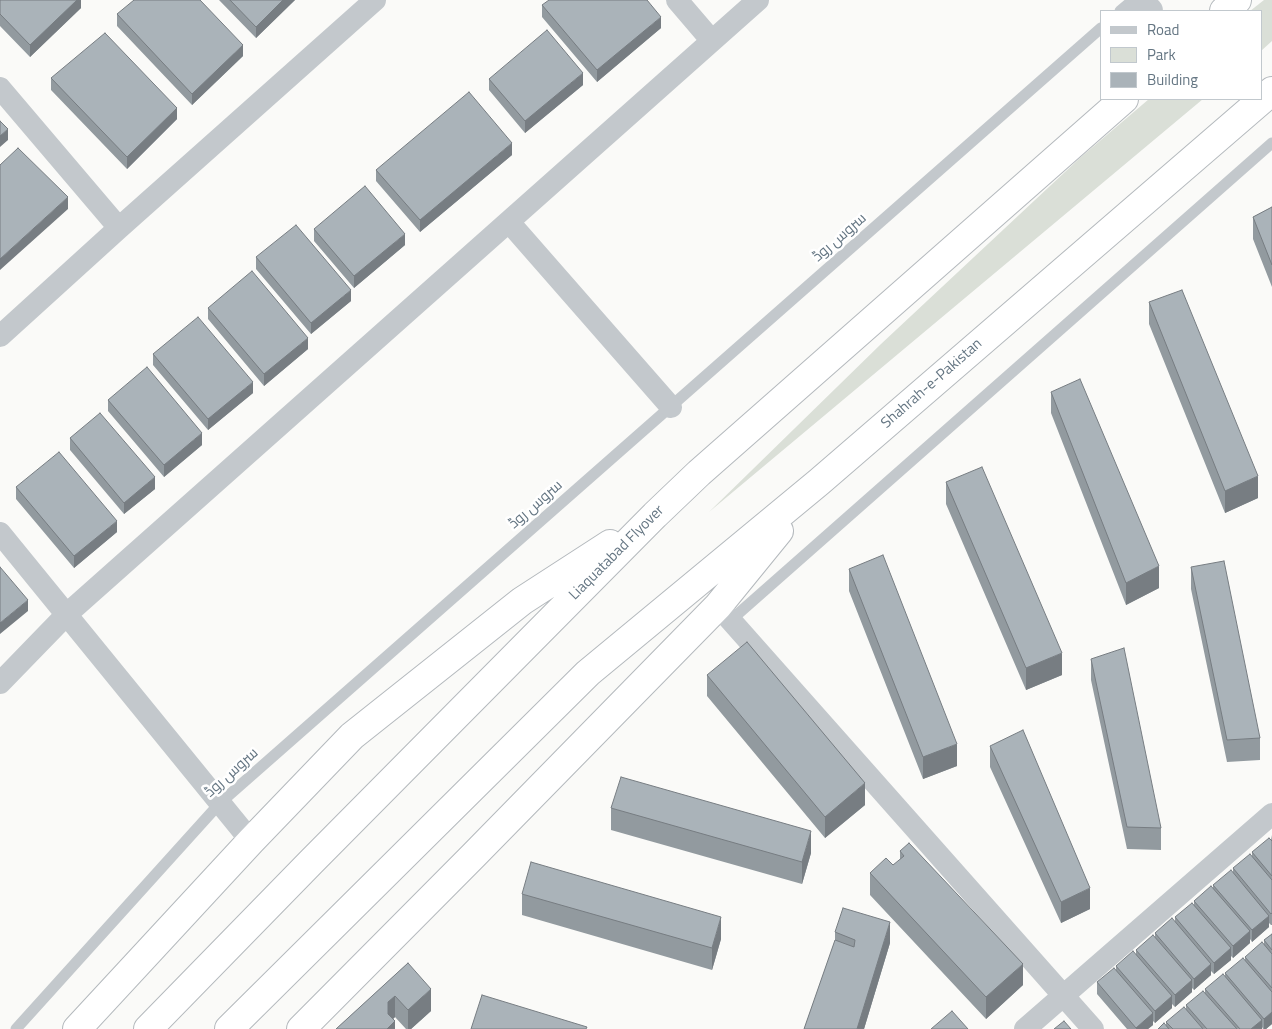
<!DOCTYPE html>
<meta charset="utf-8">
<style>
body{margin:0}
#map{position:relative;width:1272px;height:1029px;overflow:hidden;background:#fafaf8;font-family:"Titillium Web",sans-serif}
canvas{display:block}
.legend{position:absolute;left:1100px;top:10px;width:162px;height:90px;box-sizing:border-box;background:#fff;border:1px solid #c1c8cd;margin:0;padding:6px 9px;list-style:none;font-size:15px;color:#657683}
.legend li{display:flex;align-items:center;gap:10px;height:25px}
.legend b{width:25px;border:1px solid #c1c8cd}
</style>
<div id="map">
<canvas width="1272" height="1029"></canvas>
<ul class="legend">
<li><b style="height:6px;background:#c3c8cc"></b>Road</li>
<li><b style="height:14px;background:#dadfd7"></b>Park</li>
<li><b style="height:14px;background:#aab3b9"></b>Building</li>
</ul>
</div>
<script>
const g = document.querySelector('canvas').getContext('2d');
g.lineJoin = 'round';
function fillPath(path, color) { g.fillStyle = color; g.fill(path, 'evenodd'); }
const poly = rows => new Path2D(rows.map(r => 'M' + r).join(''));
function trace(path, color, width, dash) { g.strokeStyle = color; g.lineWidth = width; g.lineCap = dash ? 'butt' : 'round'; g.setLineDash(dash || []); g.stroke(path); }
function write(font, color, halo, rows, align = 'center') {
  g.font = font + ' "Titillium Web",Cairo,sans-serif'; g.lineWidth = 5; g.setLineDash([]); g.textBaseline = 'middle'; g.strokeStyle = halo; g.fillStyle = color; for (const [text, x, y, turn = 0] of rows) {
    g.save(); g.translate(x, y); g.rotate((+turn || 0) * Math.PI / 180); g.textAlign = isNaN(turn) ? turn : align; if (halo) g.strokeText(text, 0, 0); g.fillText(text, 0, 0); g.restore();
  }
}
fillPath(poly([
 [1264,0,1272,0,1272,41,1261,51,1261,11,1250,11],
 [1149,99,1203,99,709,512,881,344,1081,157]
]), '#dadfd7');
const trunk = poly([
 [1224,11,1237,0],
 [77,1029,251,841,352,736,522,601,610,544],
 [148,1029,311,862,655,515,699,473,1124,99],
 [229,1029,588,673,819,482,1272,91],
 [301,1029,473,856,718,606,779,531]
]);
trace(trunk, '#b4b9bd', 30);
trace(poly([
 [1120,11,1133,0],
 [731,620,1272,143],
 [16,1029,220,803,1101,28]
]), '#c3c8cc', 11);
trace(poly([
 [677,0,712,41],
 [0,88,119,228],
 [509,222,671,407],
 [0,336,119,228,375,0],
 [0,533,251,841],
 [718,606,1093,1029],
 [0,683,67,614,758,0],
 [1025,1029,1272,814]
]), '#c3c8cc', 22);
trace(poly([
 [1139,0,1149,11]
]), '#c3c8cc', 28);
trace(trunk, '#fff', 28);
fillPath(poly([
 [0,0,81,0,81,8,30,57,0,26],
 [219,0,295,0,256,38],
 [542,5,661,28,597,82,542,17],
 [117,14,243,56,192,105,117,26],
 [51,78,177,119,127,169,51,90],
 [489,79,583,85,525,133,489,90],
 [512,155,420,232,376,181,376,170],
 [1272,207,1272,287,1253,239,1253,217],
 [314,229,405,245,354,288,314,241],
 [256,257,351,301,311,334,256,269],
 [1149,302,1258,498,1225,513,1149,324],
 [208,308,308,349,264,386,208,319],
 [153,354,253,393,208,430,153,365],
 [1051,392,1159,588,1126,605,1051,413],
 [108,400,202,445,164,477,108,411],
 [70,438,155,489,124,514,70,450],
 [946,482,1062,675,1026,690,946,504],
 [16,487,117,532,74,568,16,499],
 [1191,567,1260,738,1260,760,1227,762,1191,589],
 [849,569,957,766,923,779,849,591],
 [1091,659,1161,828,1161,850,1127,849,1091,680],
 [707,675,865,805,825,838,707,696],
 [990,746,1090,909,1061,923,990,767],
 [611,808,811,853,802,884,611,830],
 [1272,835,1272,925,1271,925,1269,923,1269,927,1252,942,1250,939,1250,943,1233,958,1231,956,1231,960,1214,974,1211,971,1211,975,1194,990,1192,988,1192,992,1175,1007,1172,1004,1172,1008,1155,1023,1153,1021,1153,1025,1148,1029,1127,1029,1097,994,1097,982,1116,970,1116,966,1136,954,1136,950,1155,937,1155,933,1175,921,1175,917,1194,905,1194,901,1213,888,1213,885,1233,872,1233,868,1252,857,1252,852,1271,840],
 [900,851,1023,985,986,1019,870,895,870,873,893,865,900,860],
 [522,894,721,939,712,970,522,915],
 [835,932,890,943,864,1029,804,1029,835,941],
 [1272,934,1272,1024,1266,1029,1263,1029,1262,1027,1262,1029,1158,1029,1166,1026,1166,1022,1186,1010,1186,1005,1205,993,1205,989,1225,977,1225,973,1245,960,1245,957,1264,945,1264,940],
 [408,963,431,1011,411,1029,406,1029,395,1017,393,1019,395,1029,336,1029]
]), '#929a9f');
fillPath(poly([
 [77,0,81,0,81,8,30,57,30,45],
 [283,0,295,0,256,38,256,27],
 [661,17,661,28,597,82,597,70],
 [243,45,243,56,192,105,192,94],
 [583,73,583,85,525,133,525,121],
 [177,108,177,119,127,169,127,157],
 [8,129,8,140,0,147,0,136],
 [512,143,512,155,420,232,420,220],
 [68,197,68,209,0,270,0,259],
 [405,234,405,245,354,288,354,276],
 [351,290,351,301,311,334,311,323],
 [308,338,308,349,264,386,264,374],
 [253,382,253,393,208,430,208,419],
 [202,433,202,445,164,477,164,465],
 [1258,476,1258,498,1225,513,1225,491],
 [155,477,155,489,124,514,124,503],
 [117,521,117,532,74,568,74,556],
 [1159,566,1159,588,1126,605,1126,583],
 [28,600,28,611,0,634,0,623],
 [1062,653,1062,675,1026,690,1026,668],
 [957,744,957,766,923,779,923,757],
 [865,783,865,805,825,838,825,817],
 [811,831,811,853,802,884,802,862],
 [1090,888,1090,909,1061,923,1061,902],
 [1269,916,1269,927,1252,942,1252,930],
 [721,917,721,939,712,970,712,948],
 [890,922,890,943,864,1029,857,1029],
 [1250,931,1250,943,1233,958,1233,946],
 [1231,948,1231,960,1214,974,1214,963],
 [1023,964,1023,985,986,1019,986,997],
 [1211,964,1211,975,1194,990,1194,979],
 [1192,980,1192,992,1175,1007,1175,995],
 [431,989,431,1011,411,1029,408,1029,408,1010],
 [395,996,395,1017,388,1024,388,1002],
 [1172,996,1172,1008,1155,1023,1155,1011],
 [1272,1012,1272,1024,1266,1029,1264,1029,1264,1019],
 [1153,1013,1153,1025,1148,1029,1136,1029,1136,1028],
 [1262,1020,1262,1029,1251,1029],
 [395,1021,395,1029,387,1029]
]), '#777d82');
const building = poly([
 [0,0,77,0,30,45,0,14,0,0],
 [134,0,200,0,243,45,192,94,117,14,134,0],
 [230,0,283,0,256,27,230,0],
 [549,0,647,0,661,17,597,70,542,5,549,0],
 [547,30,583,73,525,121,489,79,547,30],
 [105,33,177,108,127,157,51,78,105,33],
 [469,92,512,143,420,220,376,170,469,92],
 [0,121,8,129,0,136,0,121],
 [18,148,68,197,0,259,0,165,18,148],
 [365,186,405,234,354,276,314,229,365,186],
 [1272,207,1272,265,1253,217,1272,207],
 [296,225,351,290,311,323,256,257,296,225],
 [252,271,308,338,264,374,208,308,252,271],
 [1182,290,1258,476,1225,491,1149,302,1182,290],
 [198,317,253,382,208,419,153,354,198,317],
 [147,367,202,433,164,465,108,400,147,367],
 [1080,379,1159,566,1126,583,1051,392,1080,379],
 [100,413,155,477,124,503,70,438,100,413],
 [59,452,117,521,74,556,16,487,59,452],
 [982,467,1062,653,1026,668,946,482,982,467],
 [883,555,957,744,923,757,849,569,883,555],
 [1224,561,1260,738,1227,740,1191,567,1224,561],
 [0,567,28,600,0,623,0,567],
 [747,642,865,783,825,817,707,675,747,642],
 [1124,648,1161,828,1127,827,1091,659,1124,648],
 [1023,730,1090,888,1061,902,990,746,1023,730],
 [621,777,811,831,802,862,611,808,621,777],
 [1269,838,1272,841,1272,876,1252,852,1269,838],
 [909,843,1023,964,986,997,870,873,886,858,893,865,904,856,900,851,909,843],
 [1250,854,1272,880,1272,913,1271,914,1233,868,1250,854],
 [531,862,721,917,712,948,522,894,531,862],
 [1231,870,1269,916,1252,930,1213,885,1231,870],
 [1211,886,1250,931,1233,946,1194,901,1211,886],
 [1192,903,1231,948,1214,963,1175,917,1192,903],
 [843,908,890,922,857,1029,804,1029,835,940,854,947,855,940,835,932,843,908],
 [1172,918,1211,964,1194,979,1155,933,1172,918],
 [1272,934,1272,950,1264,940,1272,934],
 [1153,935,1192,980,1175,995,1136,950,1153,935],
 [1262,942,1272,954,1272,988,1245,957,1262,942],
 [1133,951,1172,996,1155,1011,1116,966,1133,951],
 [1243,958,1272,992,1272,1012,1264,1019,1225,973,1243,958],
 [408,963,431,989,408,1010,395,996,388,1002,388,1014,395,1021,387,1029,336,1029,408,963],
 [1114,968,1153,1013,1136,1028,1097,982,1114,968],
 [1223,974,1262,1020,1251,1029,1240,1029,1205,989,1223,974],
 [1203,991,1237,1029,1207,1029,1186,1005,1203,991],
 [482,995,587,1027,586,1029,471,1029,482,995],
 [1184,1007,1203,1029,1173,1029,1166,1022,1184,1007],
 [952,1011,968,1029,931,1029,952,1011],
 [1064,1021,1071,1029,1054,1029,1064,1021],
 [1164,1023,1169,1029,1158,1029,1164,1023]
]);
fillPath(building, '#aab3b9');
trace(building, '#777d82', 1);
write('15px', '#657683', '#fff', [
 ["سروس روڈ",840,238,-41],
 ["Shahrah-e-Pakistan",932,384,-41],
 ["سروس روڈ",536,505,-41],
 ["Liaquatabad Flyover",617,553,-45],
 ["سروس روڈ",232,773,-42]
]);
</script>
